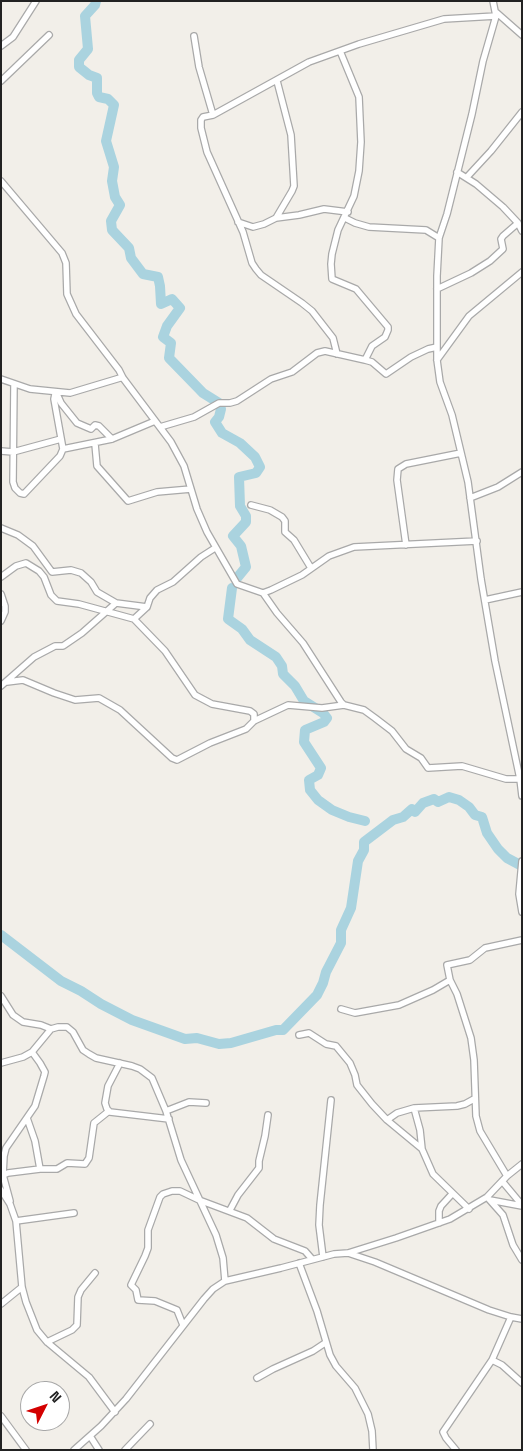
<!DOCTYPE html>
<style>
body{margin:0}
#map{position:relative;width:523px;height:1451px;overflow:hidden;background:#f2efe9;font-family:"Space Grotesk",sans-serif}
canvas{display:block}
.frame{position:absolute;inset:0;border:2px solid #222;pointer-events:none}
.north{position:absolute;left:20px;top:1381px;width:50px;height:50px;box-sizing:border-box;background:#fff;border:1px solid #a7a7a7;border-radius:50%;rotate:49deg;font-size:14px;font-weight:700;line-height:20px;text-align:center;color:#222}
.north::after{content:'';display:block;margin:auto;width:18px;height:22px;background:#d40000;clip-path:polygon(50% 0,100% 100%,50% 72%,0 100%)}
</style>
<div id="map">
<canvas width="523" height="1451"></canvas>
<div class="frame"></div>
<div class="north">N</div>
</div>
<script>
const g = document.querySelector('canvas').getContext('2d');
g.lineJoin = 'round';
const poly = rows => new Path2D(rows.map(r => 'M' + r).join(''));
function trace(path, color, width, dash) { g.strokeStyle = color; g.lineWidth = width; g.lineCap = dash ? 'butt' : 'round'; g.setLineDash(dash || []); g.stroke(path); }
trace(poly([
 [96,1,95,5,85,16,88,49,79,60,79,67,89,75,97,78,97,93,99,97,108,99,114,105,106,141,114,167,112,181,115,197,120,205,111,221,112,230,129,248,131,258,143,274,158,277,160,286,161,304,172,299,180,308,167,326,163,337,171,343,169,358,203,393,219,403,221,409,219,417,215,422,222,433,240,443,255,457,260,467,256,473,239,477,240,506,246,516,246,522,233,536,241,546,246,567,237,578],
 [232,588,228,619,242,629,250,640,276,657,282,666,283,674,295,686,304,701,323,713,327,718,324,722,305,730,304,742,321,768,318,775,309,780,310,790,318,800,332,810,349,817,365,821],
 [1,935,61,981,81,991,101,1004,132,1020,185,1039,197,1038,219,1044,231,1043,276,1030,283,1030,317,995,323,983,326,972,341,943,341,930,351,908,358,861,364,850,364,842,393,820,403,817,412,809,415,812,423,803,434,799,438,802,449,797,459,800,469,807,475,815,482,817,487,833,498,849,507,858,522,866]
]), '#aad3df', 10);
const street = poly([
 [493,1,496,16,483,61,472,114,447,214,439,238,437,276,437,360,440,382,452,415,468,482,481,579,495,661,520,779,522,796],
 [497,13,522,35],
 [194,36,199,67,213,115],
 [1,46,13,37,36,1],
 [340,51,359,97,361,142,359,171,354,196,338,230,332,254,331,264,332,279,356,289,388,327,388,330,385,337,372,346,365,360],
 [1,81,49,35],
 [457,172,476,184,503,207,518,223,522,231],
 [467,177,491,151,522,112],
 [1,181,62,253,66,263,67,294,76,314,119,370,123,378,171,442,184,466,197,509,207,532,237,584,263,593,271,590,302,575,329,556,354,547,477,541],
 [276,218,292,191,294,186,291,135,277,81],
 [345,218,355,223,369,227,426,230,439,238],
 [238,222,253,227,264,224,276,218,299,215,324,209,348,212],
 [437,289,471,273,490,261,503,249,501,239,503,236,518,223],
 [337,354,333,338,312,311,302,303,261,275,256,269,252,263,243,232,207,152,201,128,201,120,203,117,213,115,309,62,359,44,444,19,496,16],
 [437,360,469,316,522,272],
 [1,379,30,389,70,393,120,378,123,378],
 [14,384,13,482,15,488,20,493,24,494,60,456,63,449,54,399,55,394],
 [56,392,61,403,77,423,91,429,95,425,99,426,112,439],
 [160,427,194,417,219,403,230,403,237,401,271,379,292,372,317,353,325,351,365,360,372,362,386,374,411,357,428,349,437,347],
 [95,444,97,466,128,501,157,492,191,489],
 [63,449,112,439,155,421],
 [1,451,13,452,61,439],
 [470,498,498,487,522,472],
 [251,505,270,510,282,517,285,521,285,532,294,540,311,568],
 [1,528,18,535,33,546,52,572,71,570,81,573,91,582,97,592,116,603,147,607],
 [406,545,397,480,398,469,406,464,461,453],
 [1,577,16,566,26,563,39,571,44,577,51,595,57,601,79,604,134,619,165,651,195,695,212,704,250,711,254,714,254,721],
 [263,593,277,613,303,643,341,702,344,705,364,710,375,718,392,731,406,749,421,758,428,768,462,766,506,779,520,779],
 [1,594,5,606,5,612,1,621],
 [485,600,522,592],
 [134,619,147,607,150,598,157,590,173,582,201,557,215,548],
 [7,682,23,680,54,693,75,700,99,698,120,710,172,758,177,760,210,743,246,729,254,721,288,705,322,708,344,705],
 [1,686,34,657,55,646,63,646,82,633,116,603],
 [522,861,519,894,522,912],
 [1,996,13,1015,23,1022,41,1025,51,1029,58,1027,67,1027,73,1032,83,1050,89,1054,96,1058,132,1066,140,1069,152,1078,166,1111,181,1160,216,1235,223,1258,225,1281],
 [341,1009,355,1013,399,1005,433,990,450,980],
 [299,1035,309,1033,326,1044,336,1046,350,1063,355,1075,357,1085,372,1104,387,1120,422,1149,433,1174,469,1209],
 [1,1063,23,1057,32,1052,51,1029],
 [120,1063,108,1086,105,1103,107,1109,110,1112,169,1119],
 [414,1108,420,1130,422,1149],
 [166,1111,189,1102,206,1103],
 [27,1118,35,1141,40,1169],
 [387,1120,397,1113,414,1108,457,1106,465,1104,474,1099],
 [1,1176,8,1173,40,1169,57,1169,67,1163,85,1164,89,1158,94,1123,109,1111],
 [507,1176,480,1131,476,1116,474,1060,471,1038,457,994,450,980,447,965,470,960,485,948,522,940],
 [502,1181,522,1205],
 [1,1190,10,1204,16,1221,22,1287,26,1302,37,1330,47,1342,89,1377,115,1412],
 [487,1197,503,1215,513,1245,522,1260],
 [490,1200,522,1206],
 [10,1201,3,1175,4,1156,6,1148,35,1106,44,1076,45,1072,40,1063,32,1052],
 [230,1210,238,1195,259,1168,259,1161,265,1136,268,1115],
 [16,1221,74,1213],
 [439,1223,439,1211,441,1206,452,1194],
 [348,1253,396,1238,450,1219,487,1197,507,1176,522,1164],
 [323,1257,319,1225,320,1205,331,1100],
 [299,1263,317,1311,330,1355,336,1366,355,1388,368,1414,372,1431,373,1450],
 [1,1304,22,1287],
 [183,1325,177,1310,155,1301,138,1300,136,1290,131,1285,145,1256,148,1248,148,1230,160,1197,163,1194,172,1191,180,1191,199,1200,247,1218,274,1239,305,1251,312,1259],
 [47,1342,72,1330,77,1325,78,1297,81,1290,95,1273],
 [492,1360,502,1365,522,1383],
 [257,1378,273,1369,313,1351,325,1343],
 [1,1416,26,1450],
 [90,1436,99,1450],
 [74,1450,101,1426,126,1399,204,1299,213,1289,225,1281,281,1268,334,1254,348,1253,375,1262,489,1310,511,1317,522,1319],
 [125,1450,150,1424],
 [456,1450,446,1438,443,1432,492,1360,511,1317]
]);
trace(street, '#a9a9a9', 8);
trace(street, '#fff', 5.5);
</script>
